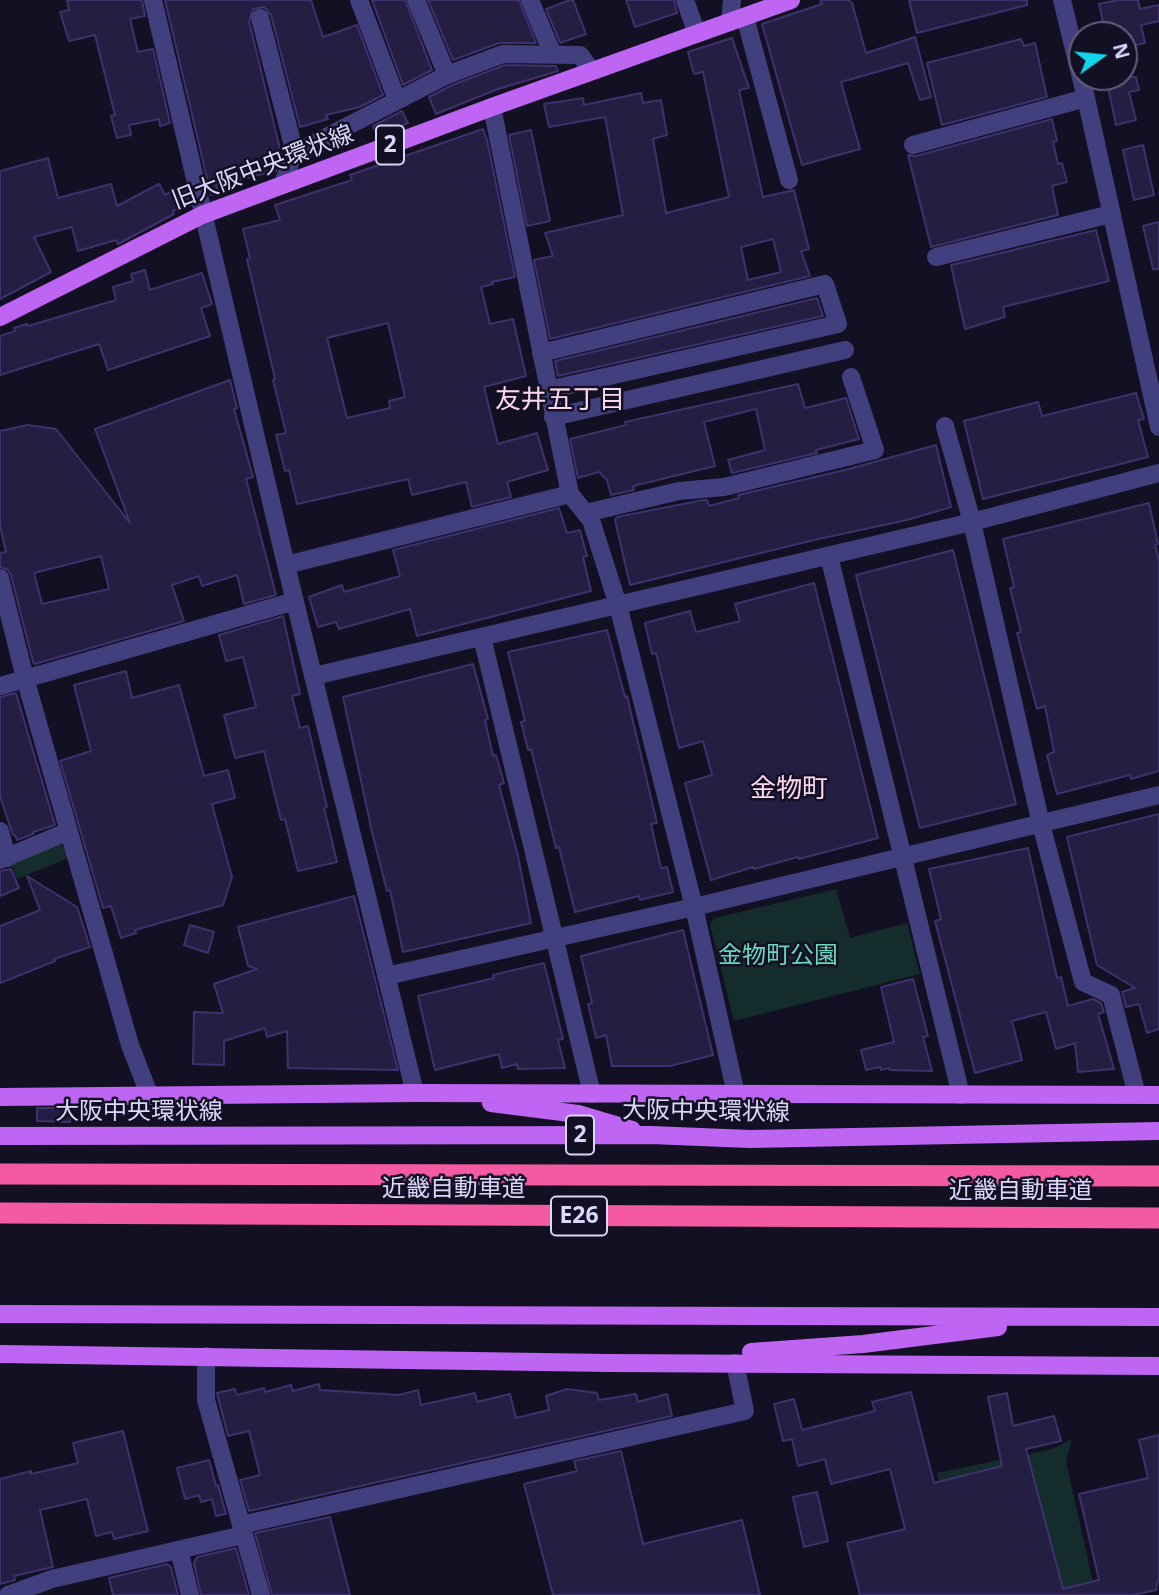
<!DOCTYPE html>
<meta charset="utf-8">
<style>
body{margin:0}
#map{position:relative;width:1159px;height:1595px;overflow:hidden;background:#141023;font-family:"Open Sans",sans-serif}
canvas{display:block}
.north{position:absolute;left:1068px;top:21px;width:70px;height:70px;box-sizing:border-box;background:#141023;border:2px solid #635f7a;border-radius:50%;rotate:75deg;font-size:19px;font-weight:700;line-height:28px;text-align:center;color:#dad6fc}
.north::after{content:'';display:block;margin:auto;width:24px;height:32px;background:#12d4ec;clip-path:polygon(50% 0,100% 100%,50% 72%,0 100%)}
</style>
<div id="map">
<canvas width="1159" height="1595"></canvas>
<div class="north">N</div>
</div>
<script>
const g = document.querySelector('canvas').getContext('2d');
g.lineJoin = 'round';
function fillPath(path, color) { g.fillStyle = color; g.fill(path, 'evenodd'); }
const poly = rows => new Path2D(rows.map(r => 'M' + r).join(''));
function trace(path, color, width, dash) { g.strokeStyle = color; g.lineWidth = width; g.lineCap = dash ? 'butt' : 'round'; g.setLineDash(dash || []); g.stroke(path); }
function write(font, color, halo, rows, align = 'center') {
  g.font = font + ' "Open Sans","Noto Sans JP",sans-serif'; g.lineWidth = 5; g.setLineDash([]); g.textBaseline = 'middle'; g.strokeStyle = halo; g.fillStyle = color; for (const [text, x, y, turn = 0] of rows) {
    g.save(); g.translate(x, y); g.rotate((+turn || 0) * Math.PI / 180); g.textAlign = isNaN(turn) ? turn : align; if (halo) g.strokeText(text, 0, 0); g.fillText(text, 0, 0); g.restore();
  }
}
fillPath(poly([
 [57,842,64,847,68,858,17,879,10,861],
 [836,889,850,938,907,923,920,974,734,1021,710,924,715,918],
 [1072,1439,1066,1462,1096,1595,967,1595,937,1473,1052,1449]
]), '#142d2c');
const building = poly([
 [67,0,142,0,145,16,130,19,138,52,153,49,170,123,160,126,159,119,129,125,131,135,117,138,111,116,115,115,95,35,69,41,60,12,69,10,67,0],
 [165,0,311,0,323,37,357,25,383,95,360,107,326,115,328,119,300,127,271,15,264,7,253,9,249,21,281,153,276,171,216,185,218,193,211,195,165,0],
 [372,0,405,0,432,70,403,85,372,0],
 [428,0,519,0,536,43,499,43,453,60,428,0],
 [570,0,573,0,586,34,560,43,546,9,570,0],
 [626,0,674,0,677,13,635,27,626,0],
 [820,0,848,0,852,3,866,53,915,37,931,97,920,100,908,63,841,82,860,149,802,165,762,24,822,4,820,0],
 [909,0,1027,0,1027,5,917,33,909,0],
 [1118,0,1138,0,1140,9,1159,5,1159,21,1141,25,1145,43,1124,48,1124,35,1106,35,1099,4,1118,0],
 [732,38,749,88,739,90,763,197,794,190,809,249,801,251,810,276,550,339,534,260,553,256,545,233,623,215,605,117,549,127,544,104,583,98,584,105,641,93,643,103,661,100,667,135,653,139,666,213,729,197,703,72,694,74,688,52,732,38],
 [773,239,781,272,748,280,741,247,773,239],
 [1021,39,1024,46,1035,43,1047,97,942,125,927,63,1021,39],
 [505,65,556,66,558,71,498,89,436,114,429,97,452,85,505,65],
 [1106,77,1136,77,1139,90,1129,92,1136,120,1116,125,1106,77],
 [402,111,408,123,378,136,373,126,402,111],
 [1052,119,1057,141,1053,142,1058,164,1062,163,1067,182,1052,186,1058,215,931,247,908,155,916,156,1052,119],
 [483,129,487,140,515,277,492,282,493,284,481,287,490,324,513,319,526,376,484,387,498,444,537,433,548,470,507,482,511,497,472,507,466,482,412,495,408,479,297,504,289,470,285,471,276,435,286,433,273,380,275,379,247,259,250,258,243,229,280,220,275,205,352,180,350,175,483,129],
 [388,323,405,397,389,401,390,408,347,418,327,338,388,323],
 [531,130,550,221,527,226,509,135,531,130],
 [1143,145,1154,195,1134,200,1123,150,1143,145],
 [48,158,58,198,111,184,117,206,159,184,165,195,185,185,189,203,173,211,174,214,118,244,116,240,78,251,72,227,34,237,51,272,0,299,0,171,48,158],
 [1159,222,1159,269,1153,269,1143,226,1159,222],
 [1096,230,1109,281,1003,307,1005,317,965,329,951,265,1096,230],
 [145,270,150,290,202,273,212,304,201,308,210,336,108,370,99,344,0,375,0,336,15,331,14,328,27,324,28,326,116,300,113,287,133,281,131,274,145,270],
 [817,298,823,316,558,376,555,361,817,298],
 [230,380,237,408,234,409,253,477,246,479,276,595,244,604,237,575,202,586,199,576,172,585,184,621,35,664,33,662,11,575,8,570,0,567,0,553,6,552,0,526,0,431,28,425,56,429,130,523,95,429,230,380],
 [101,556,109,589,42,604,34,573,101,556],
 [798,384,805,408,846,398,859,439,816,450,817,453,732,473,728,460,765,450,756,409,704,422,715,466,633,486,634,490,611,495,607,480,599,472,578,478,570,439,626,425,625,422,798,384],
 [1136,393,1144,419,1138,420,1148,457,983,499,964,421,1038,402,1042,416,1136,393],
 [936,445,951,507,907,520,814,540,630,585,615,520,617,517,703,500,707,500,709,506,739,498,738,495,845,470,936,445],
 [1149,503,1158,544,1155,545,1159,560,1159,771,1131,779,1130,775,1057,794,1047,755,1054,752,1045,706,1037,709,1017,633,1021,632,1010,588,1014,587,1003,539,1149,503],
 [559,508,567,533,580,530,587,556,583,557,591,591,417,636,410,609,339,629,336,622,318,627,309,597,342,585,344,592,400,576,393,550,559,508],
 [953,550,1016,804,920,828,856,575,953,550],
 [814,583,878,838,799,859,798,857,754,869,753,867,711,880,685,783,712,775,703,741,679,748,656,653,652,654,645,623,690,611,696,632,740,621,735,604,814,583],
 [283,616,300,694,292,696,300,728,308,726,327,807,324,808,337,862,298,871,285,819,281,820,264,751,235,758,224,715,256,707,243,657,226,661,219,635,283,616],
 [607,630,625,697,627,696,657,823,651,824,661,868,667,867,673,892,640,900,639,896,575,912,559,847,556,848,531,749,528,750,521,722,525,721,508,652,607,630],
 [473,664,488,719,485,720,493,756,496,755,504,783,499,785,518,856,531,923,403,952,390,890,387,891,372,832,343,697,473,664],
 [126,671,132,698,179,685,204,776,228,770,235,798,212,804,232,877,223,905,135,930,136,933,121,938,111,906,103,908,60,761,91,751,74,685,126,671],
 [16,693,55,825,33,832,33,834,17,840,15,835,13,835,0,797,0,697,16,693],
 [1159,814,1159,1029,1147,1033,1139,1004,1126,1007,1122,992,1135,988,1097,965,1067,837,1159,814],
 [1028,848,1057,978,1061,977,1068,1006,1093,999,1101,1003,1104,1012,1098,1014,1114,1069,1078,1072,1075,1043,1056,1049,1046,1012,1012,1021,1022,1060,975,1073,935,921,941,919,929,869,1028,848],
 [11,869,19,888,0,896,0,871,11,869],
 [27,876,77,907,90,947,54,959,55,961,0,983,0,926,40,910,27,876],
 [354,896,398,1070,288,1068,287,1031,267,1037,265,1028,224,1041,224,1065,193,1064,194,1012,223,1013,214,984,257,969,248,966,238,927,354,896],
 [190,925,214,932,208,953,184,945,190,925],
 [683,930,713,1055,670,1066,612,1066,606,1035,596,1038,588,1004,592,1003,581,956,683,930],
 [544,963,563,1039,558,1040,565,1068,518,1069,517,1064,502,1068,499,1054,435,1070,418,996,494,978,493,975,544,963],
 [913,979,928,1036,923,1037,932,1071,890,1070,889,1068,881,1070,880,1067,866,1070,861,1050,894,1042,881,987,913,979],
 [37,1108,70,1108,70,1122,37,1121,37,1108],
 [319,1384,320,1390,399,1395,418,1390,421,1405,475,1393,477,1402,510,1394,516,1418,549,1410,546,1396,567,1389,597,1393,599,1400,636,1394,638,1402,667,1394,672,1416,249,1511,240,1480,260,1475,249,1431,228,1436,217,1393,235,1389,237,1395,264,1388,265,1392,291,1385,293,1391,319,1384],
 [911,1392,934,1483,1002,1466,988,1397,1007,1393,1013,1426,1054,1416,1061,1441,1026,1449,1063,1589,1099,1580,1079,1494,1148,1478,1139,1440,1159,1435,1159,1576,1156,1590,1133,1595,860,1595,847,1543,905,1529,890,1469,831,1484,825,1459,798,1466,792,1439,783,1441,774,1404,794,1399,802,1430,875,1411,872,1402,911,1392],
 [123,1431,148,1531,114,1539,112,1532,96,1536,87,1499,40,1510,53,1567,14,1576,15,1580,0,1584,0,1479,31,1471,31,1474,78,1463,73,1443,123,1431],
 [621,1451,643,1544,742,1520,760,1595,553,1595,524,1484,577,1471,574,1461,621,1451],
 [209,1460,216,1486,218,1485,226,1514,216,1516,212,1499,201,1502,199,1495,185,1499,177,1468,209,1460],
 [817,1492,828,1541,804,1547,793,1497,817,1492],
 [330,1517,350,1595,272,1595,255,1533,330,1517],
 [236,1548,249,1595,201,1595,194,1563,197,1557,236,1548],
 [167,1564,171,1567,178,1595,113,1595,109,1578,167,1564]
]);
fillPath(building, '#251e43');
trace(building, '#3e316d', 2);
trace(poly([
 [153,0,286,565,415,1093],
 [359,0,397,100],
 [416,0,447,75],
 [530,0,553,55],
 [685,0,697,34],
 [1062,0,1086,98,1159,427],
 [745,17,789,180],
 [260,18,292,142,293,154,283,184],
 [730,22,732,0],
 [492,107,570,494,591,520,618,605,694,907,736,1094],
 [913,145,1086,98],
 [293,154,447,75,503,54,580,55,592,71],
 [936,257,1111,214],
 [541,353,825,284,838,324,548,390],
 [553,417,845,350],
 [945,426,972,522,1041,824,1083,982,1111,995,1137,1095],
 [586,513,679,491,724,487,875,450,851,377],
 [829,556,961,1095],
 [286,565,570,494],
 [0,578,25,678,130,1045,149,1094],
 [482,637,592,1094],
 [314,676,972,522,1159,473],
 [0,686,295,601],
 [0,831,7,858],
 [0,860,69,831],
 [386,976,694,907,1159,795],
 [206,1356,206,1400,261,1595],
 [241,1525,745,1411,735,1363],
 [179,1550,190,1595],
 [8,1595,52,1579,243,1535]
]), '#423f7f', 18);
trace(poly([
 [0,317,202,215,492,107,791,0],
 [0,1097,415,1093,1159,1095],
 [491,1103,578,1114,632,1130],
 [0,1136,651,1135,750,1139,1159,1131],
 [0,1314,1159,1317],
 [751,1352,863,1344,998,1327],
 [0,1354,608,1363,1159,1366]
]), '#bf65f3', 18);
trace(poly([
 [0,1174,1159,1176],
 [0,1213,1159,1218]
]), '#f35aa2', 21);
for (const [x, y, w] of [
 [390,145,28],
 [580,1135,28],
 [579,1216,56]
]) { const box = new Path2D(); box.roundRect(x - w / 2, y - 19.5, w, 39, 5); g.fillStyle = '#141023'; g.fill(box); trace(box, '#dad6fc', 2); }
write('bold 23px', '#dad6fc', null, [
 ["2",390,145],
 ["2",580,1135],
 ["E26",579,1216]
]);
write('24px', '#dad6fc', '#141023', [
 ["旧大阪中央環状線",263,168,-21],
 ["大阪中央環状線",139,1112],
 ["大阪中央環状線",706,1112,1],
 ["近畿自動車道",454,1189],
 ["近畿自動車道",1021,1191]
]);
write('24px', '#67d7bc', '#141023', [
 ["金物町公園",778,956]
]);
write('26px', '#fcd8ee', '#141023', [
 ["友井五丁目",560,401],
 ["金物町",789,790]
]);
</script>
